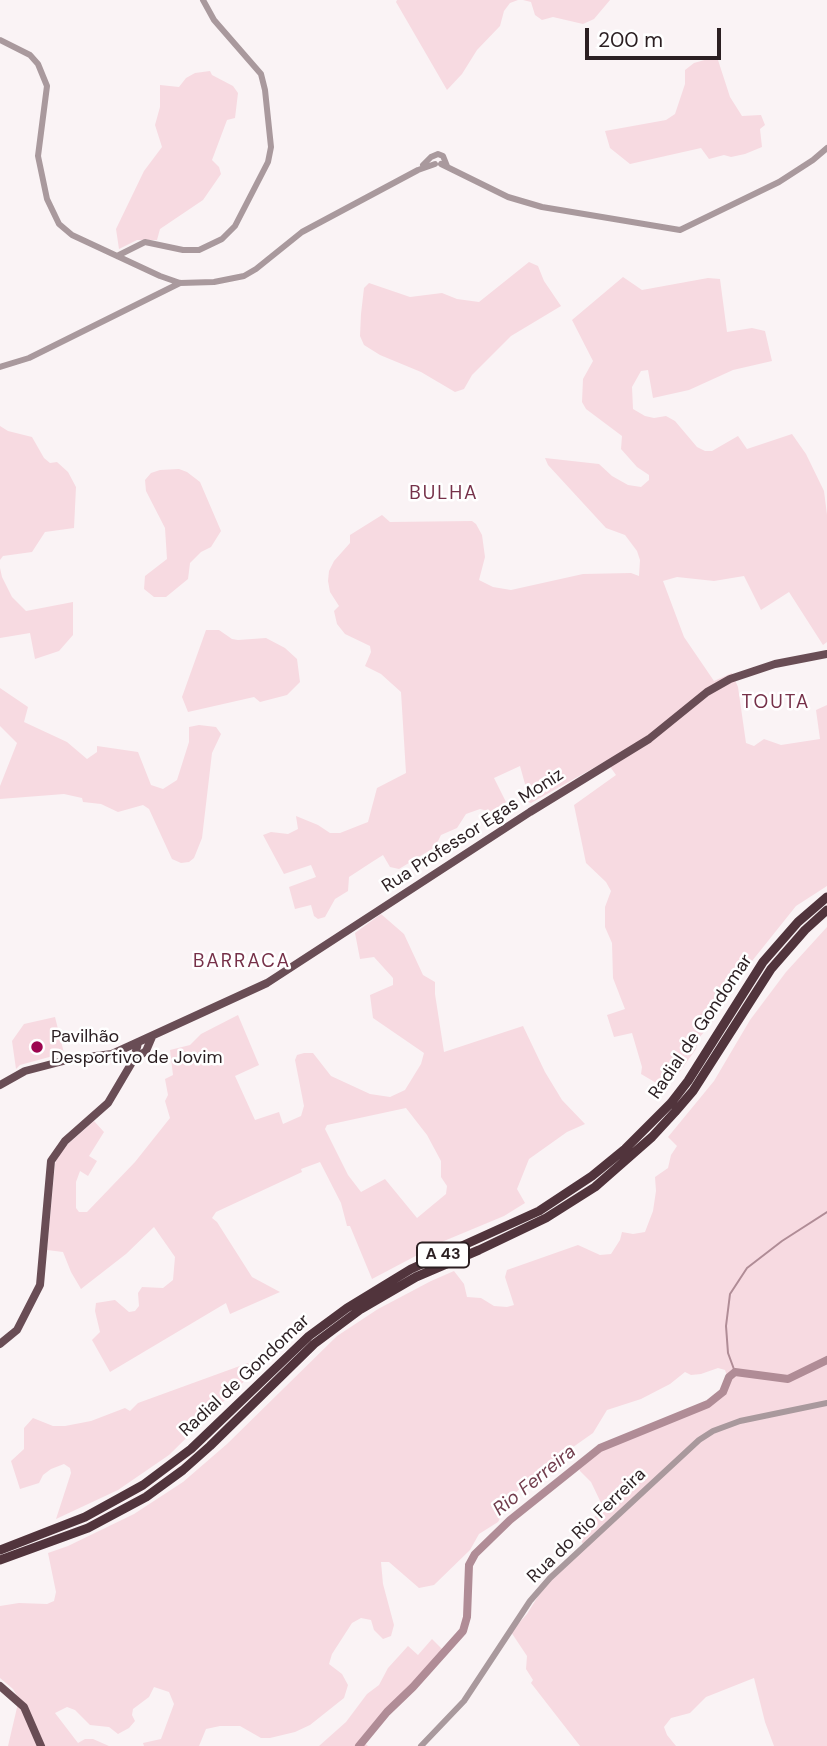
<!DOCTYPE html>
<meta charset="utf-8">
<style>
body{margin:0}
#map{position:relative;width:827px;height:1746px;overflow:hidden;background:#faf3f5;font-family:"DM Sans",sans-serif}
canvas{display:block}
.scale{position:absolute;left:585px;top:28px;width:136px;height:32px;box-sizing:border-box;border:4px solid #2b1f22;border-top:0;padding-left:9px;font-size:21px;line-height:24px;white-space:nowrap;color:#2b1f22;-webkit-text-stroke:5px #fff;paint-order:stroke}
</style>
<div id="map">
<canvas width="827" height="1746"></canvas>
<div class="scale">200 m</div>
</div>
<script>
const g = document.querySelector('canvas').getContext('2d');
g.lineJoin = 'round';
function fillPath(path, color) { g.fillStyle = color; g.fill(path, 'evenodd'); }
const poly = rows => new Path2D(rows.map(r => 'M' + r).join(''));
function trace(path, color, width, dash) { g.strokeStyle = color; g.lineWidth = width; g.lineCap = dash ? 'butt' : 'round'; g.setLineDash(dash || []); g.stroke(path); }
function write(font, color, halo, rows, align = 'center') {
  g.font = font + ' "DM Sans",sans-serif'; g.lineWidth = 5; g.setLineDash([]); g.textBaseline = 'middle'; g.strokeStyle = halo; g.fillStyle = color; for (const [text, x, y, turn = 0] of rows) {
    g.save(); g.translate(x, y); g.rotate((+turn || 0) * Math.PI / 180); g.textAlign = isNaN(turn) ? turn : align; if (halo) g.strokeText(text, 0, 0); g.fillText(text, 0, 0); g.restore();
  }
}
fillPath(poly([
 [397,0,518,0,510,3,504,11,500,26,477,50,462,74,447,90,396,2],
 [523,0,610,0,594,19,583,24,553,17,542,20,535,15,531,2],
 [708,59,718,60,730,97,742,116,761,115,765,125,760,129,762,147,745,154,731,157,724,155,709,159,701,148,630,164,610,148,605,131,666,120,675,114,685,84,685,70,694,63],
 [210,71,212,75,233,86,238,93,235,118,227,120,212,160,219,167,221,174,203,200,160,229,157,240,137,240,119,249,116,229,144,171,162,147,155,125,160,107,160,85,179,87,186,78,195,73],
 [529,262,538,266,544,281,561,306,511,336,472,375,464,389,455,392,421,372,380,355,364,345,360,336,361,314,364,288,369,283,410,297,442,293,457,299,479,302],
 [623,277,642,290,708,278,720,279,727,332,752,328,765,331,772,361,733,370,689,390,653,398,648,370,641,371,632,387,633,409,645,416,654,418,666,416,675,421,697,447,705,451,712,451,738,436,747,449,792,434,806,454,824,491,827,515,827,642,823,645,789,592,761,610,744,576,714,581,677,577,663,581,684,637,714,681,732,673,738,687,746,743,754,746,764,739,781,745,820,739,816,710,827,705,827,886,796,906,748,966,711,1024,698,1039,696,1049,678,1074,658,1084,641,1074,642,1067,632,1033,614,1037,607,1015,625,1009,613,978,612,943,605,927,605,907,611,891,606,882,586,863,574,805,616,775,606,761,531,803,527,802,525,784,520,766,494,778,506,802,492,812,480,809,466,814,457,828,441,835,435,847,399,869,390,867,383,855,372,862,349,877,348,891,335,899,325,917,318,919,314,916,311,905,295,909,289,887,316,877,311,865,284,874,263,835,271,832,288,834,298,829,296,816,318,825,330,833,340,833,368,822,377,788,406,773,401,692,381,674,365,666,371,652,370,646,345,634,337,624,334,611,339,606,330,592,328,581,329,571,334,561,350,543,350,535,382,515,390,522,472,521,476,524,482,535,485,557,479,580,493,587,511,590,583,574,631,573,639,576,640,560,637,551,625,535,606,528,548,465,545,458,599,464,612,476,628,485,641,487,649,480,649,475,637,467,621,449,622,436,586,409,582,402,583,379,593,361,572,320],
 [0,426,8,431,32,437,44,458,50,463,57,462,68,472,76,487,74,528,45,532,32,552,3,556,0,560],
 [179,469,187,472,200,482,221,531,211,547,201,552,190,563,188,579,166,597,154,597,144,589,145,576,167,559,165,528,146,491,145,480,151,473,160,470],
 [0,568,2,577,12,597,26,611,73,602,73,635,59,651,35,659,30,633,0,638],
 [206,630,219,630,232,639,238,640,266,638,285,648,297,659,300,682,287,695,260,702,254,697,188,712,182,697],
 [0,688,28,707,24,722,67,742,87,759,97,752,97,746,138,752,151,785,163,789,177,780,189,742,189,727,199,725,216,727,221,734,212,753,202,838,194,858,189,862,181,863,172,859,149,809,143,805,118,812,101,804,83,802,82,798,64,794,0,799,0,786,17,743,0,726],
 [381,914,404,934,423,975,435,982,435,994,444,1052,523,1026,545,1072,562,1100,585,1124,567,1132,529,1159,517,1189,525,1203,504,1216,444,1241,372,1279,350,1226,347,1226,341,1203,320,1162,301,1169,302,1172,216,1212,212,1218,217,1222,252,1277,280,1292,230,1314,226,1303,110,1372,92,1340,100,1332,95,1311,96,1303,115,1300,129,1312,135,1311,139,1306,138,1293,142,1287,163,1288,173,1280,175,1257,154,1227,126,1254,81,1289,71,1272,63,1252,47,1250,55,1164,59,1152,94,1121,104,1132,89,1156,97,1161,88,1176,80,1171,76,1182,76,1208,79,1212,87,1212,135,1162,170,1118,165,1101,168,1095,165,1079,173,1075,170,1050,190,1045,201,1034,238,1015,259,1065,235,1076,255,1120,279,1112,283,1124,301,1116,304,1106,295,1060,297,1055,304,1053,313,1053,331,1076,370,1094,390,1097,405,1090,421,1064,424,1053,373,1018,370,995,393,985,393,978,374,957,360,959,355,933],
 [406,1108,427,1135,441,1161,441,1177,447,1186,446,1194,417,1218,385,1179,361,1192,348,1175,325,1129,327,1125],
 [827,927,827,1746,774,1746,765,1722,754,1678,706,1697,690,1713,671,1718,664,1727,667,1735,676,1746,580,1746,531,1683,533,1680,526,1669,527,1656,511,1632,527,1614,545,1585,585,1549,579,1535,603,1507,591,1482,580,1471,577,1463,615,1441,627,1438,632,1431,675,1418,696,1407,703,1408,715,1400,727,1376,725,1370,718,1368,701,1374,691,1375,685,1372,670,1384,641,1399,607,1410,593,1433,539,1471,513,1495,498,1522,479,1534,470,1550,434,1585,419,1588,389,1562,381,1562,383,1584,394,1625,391,1636,383,1639,374,1630,371,1620,361,1618,352,1623,332,1654,329,1664,342,1674,348,1685,344,1698,310,1725,295,1732,270,1738,261,1738,240,1726,220,1726,206,1729,199,1746,144,1746,143,1743,161,1739,174,1704,169,1692,154,1687,149,1697,133,1709,132,1715,135,1721,129,1728,118,1734,109,1727,90,1725,75,1710,67,1707,55,1713,78,1743,85,1739,93,1739,109,1746,8,1746,19,1699,13,1689,0,1678,0,1606,19,1603,47,1604,54,1601,56,1592,48,1553,68,1546,134,1514,183,1482,227,1444,337,1336,378,1309,431,1281,454,1271,464,1284,467,1297,481,1298,494,1306,507,1307,514,1305,505,1277,507,1270,578,1245,600,1255,611,1254,620,1240,622,1232,633,1234,645,1232,653,1211,656,1191,655,1177,668,1168,671,1155,677,1146,668,1137,714,1081,750,1020,786,972],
 [55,1017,64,1053,20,1065,16,1069,12,1041,24,1024],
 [248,1363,254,1372,230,1395,169,1455,118,1490,56,1519,71,1473,70,1468,64,1464,51,1469,43,1475,39,1483,20,1489,11,1461,24,1449,24,1428,33,1418,53,1426,65,1426,91,1421,125,1408,130,1411,138,1403],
 [432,1639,446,1653,390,1710,374,1722,360,1739,368,1746,319,1746,346,1722,367,1694,379,1685,388,1668,408,1646,418,1655]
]), '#f7dae1');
trace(poly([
 [735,1372,728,1353,726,1326,730,1294,747,1268,782,1241,827,1212]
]), '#b08c96', 2);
trace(poly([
 [359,1746,387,1712,413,1687,463,1631,467,1617,469,1565,475,1554,510,1520,600,1448,708,1404,723,1392,729,1377,735,1372,788,1379,827,1360]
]), '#b08c96', 8);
trace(poly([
 [0,40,30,55,38,64,47,86,38,156,47,199,59,224,72,235,160,276,180,283,214,282,244,276,256,269,302,232,418,170,435,164],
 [441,164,508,197,542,207,680,230,779,182,813,160,827,148],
 [423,165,431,157,438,154,443,156,447,166],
 [117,256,145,242,183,250,199,250,222,239,235,226,268,162,271,147,265,90,261,74,214,20,203,0],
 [0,367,29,358,180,283],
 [421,1746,464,1701,530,1601,550,1578,699,1440,713,1431,740,1421,827,1403]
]), '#a9999d', 6);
trace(poly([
 [135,1059,146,1051,152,1037],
 [0,1085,25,1071,71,1059,112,1054,267,983,530,812,649,739,707,692,730,679,775,664,827,654],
 [0,1344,17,1330,40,1285,51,1161,65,1141,108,1103,134,1059,138,1043],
 [0,1686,24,1707,41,1746]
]), '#694d55', 8);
trace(poly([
 [0,1550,85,1517,143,1485,191,1449,309,1336,347,1308,411,1269,539,1211,592,1176,625,1149,671,1103,688,1081,763,962,798,922,827,897],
 [0,1560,88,1528,146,1497,183,1470,210,1446,314,1344,361,1309,416,1277,479,1250,546,1218,595,1187,652,1137,675,1112,693,1091,771,969,805,930,827,910]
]), '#51343c', 9);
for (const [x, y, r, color] of [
 [37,1047,7,"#9d0550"]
]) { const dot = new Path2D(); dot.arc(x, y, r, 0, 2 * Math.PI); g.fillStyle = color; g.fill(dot); trace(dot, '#fff', 2.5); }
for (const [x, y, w] of [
 [443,1255,52]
]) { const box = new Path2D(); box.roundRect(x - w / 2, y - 12.5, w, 25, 5); g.fillStyle = '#fff'; g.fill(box); trace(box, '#2b1f22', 2); }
write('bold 16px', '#2b1f22', null, [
 ["A 43",443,1255]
]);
write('18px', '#2b1f22', '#fff', [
 ["Rua Professor Egas Moniz",473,831,-33],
 ["Radial de Gondomar",701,1027,-56],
 ["Radial de Gondomar",245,1376,-43],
 ["Rua do Rio Ferreira",587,1526,-44]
]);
write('18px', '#2b1f22', '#fff', [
 ["Pavilhão",51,1037],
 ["Desportivo de Jovim",51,1058]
], 'left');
g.letterSpacing = '2px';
write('19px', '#763149', '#fff', [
 ["BULHA",444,494],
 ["TOUTA",776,703],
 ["BARRACA",242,962]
]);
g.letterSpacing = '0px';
write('italic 19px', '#713d4d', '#fff', [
 ["Rio Ferreira",535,1481,-39]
]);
</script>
